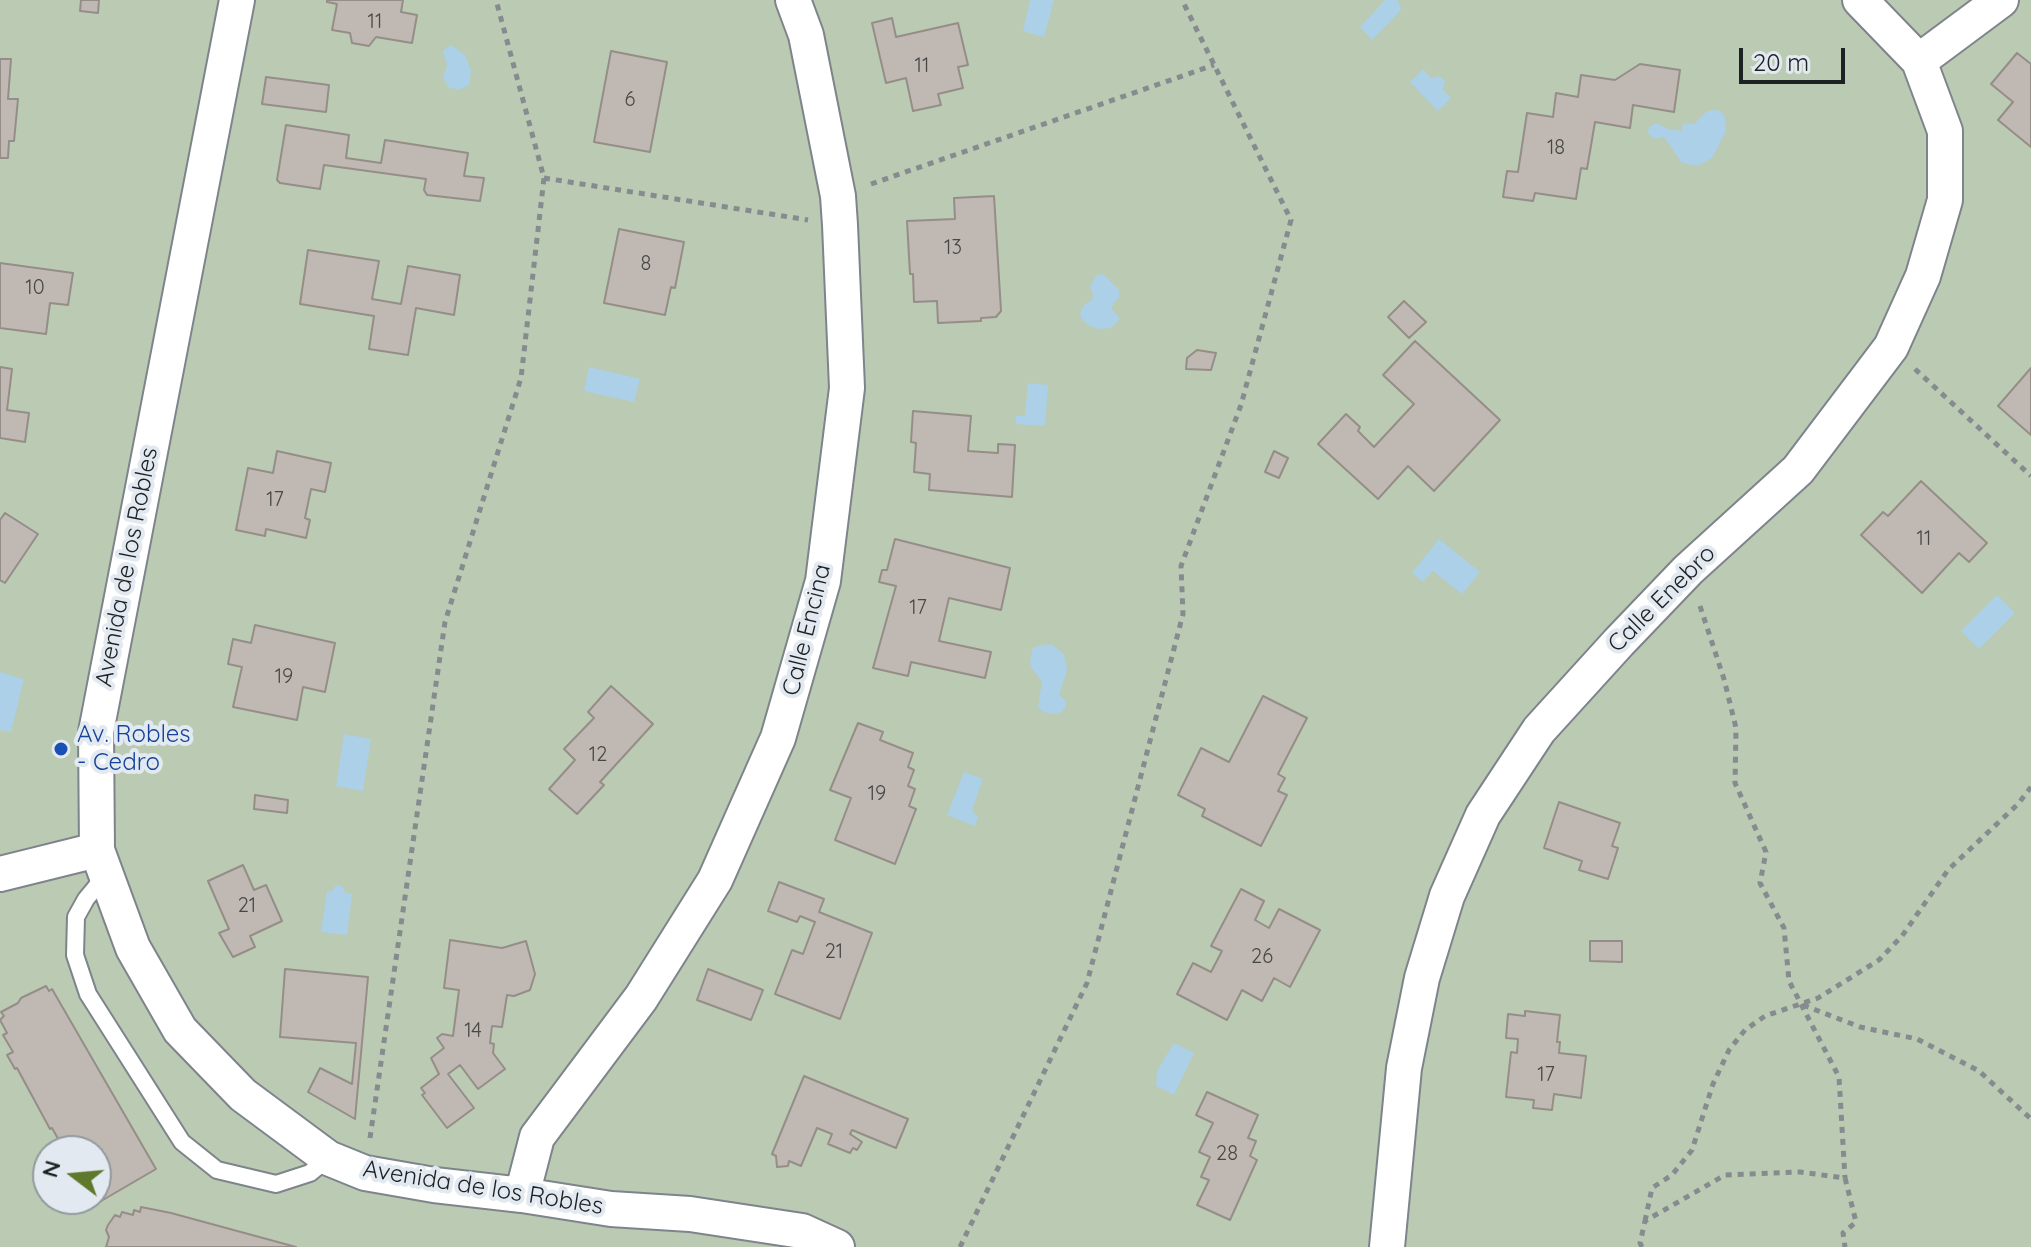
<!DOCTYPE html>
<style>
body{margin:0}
#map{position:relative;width:2031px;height:1247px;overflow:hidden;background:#e2e9f0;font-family:Quicksand,sans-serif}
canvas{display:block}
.north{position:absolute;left:32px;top:1135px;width:80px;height:80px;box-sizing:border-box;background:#e2e9f0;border:2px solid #94999e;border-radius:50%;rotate:286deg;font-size:22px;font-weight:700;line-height:32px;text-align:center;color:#1e2123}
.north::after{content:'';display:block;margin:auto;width:28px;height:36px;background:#5f792c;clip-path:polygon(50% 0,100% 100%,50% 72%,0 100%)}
.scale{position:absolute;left:1739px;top:48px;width:106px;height:36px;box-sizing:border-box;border:4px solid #1e2123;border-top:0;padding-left:10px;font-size:24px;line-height:28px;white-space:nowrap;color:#1e2123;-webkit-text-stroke:6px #e2e9f0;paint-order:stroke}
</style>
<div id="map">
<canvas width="2031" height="1247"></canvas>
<div class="north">N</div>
<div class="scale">20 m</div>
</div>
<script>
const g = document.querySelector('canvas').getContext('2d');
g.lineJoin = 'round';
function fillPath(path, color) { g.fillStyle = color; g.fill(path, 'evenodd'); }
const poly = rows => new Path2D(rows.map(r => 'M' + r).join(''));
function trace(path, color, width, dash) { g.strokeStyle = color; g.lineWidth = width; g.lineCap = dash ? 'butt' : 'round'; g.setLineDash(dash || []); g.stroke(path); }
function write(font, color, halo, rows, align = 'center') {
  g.font = font + ' Quicksand,sans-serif'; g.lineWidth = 8; g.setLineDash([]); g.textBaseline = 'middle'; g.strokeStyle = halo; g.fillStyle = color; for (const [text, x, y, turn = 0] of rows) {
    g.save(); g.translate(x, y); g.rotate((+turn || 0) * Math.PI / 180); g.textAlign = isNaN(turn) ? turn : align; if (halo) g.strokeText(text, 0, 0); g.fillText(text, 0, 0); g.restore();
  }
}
fillPath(poly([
 [0,0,2031,0,2031,1247,0,1247],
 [48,1151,96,1151,96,1199,48,1199]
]), '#bbcab2');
fillPath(poly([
 [1030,0,1054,0,1044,37,1023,31],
 [1385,0,1398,0,1401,10,1372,40,1360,27],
 [451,45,465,55,471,71,469,85,459,90,448,87,443,77,447,65,443,51],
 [1423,69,1431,78,1440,76,1445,81,1443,90,1451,98,1438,111,1410,82],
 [1713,110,1720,111,1725,117,1726,131,1712,158,1698,166,1682,163,1664,137,1654,139,1648,133,1649,127,1657,123,1668,129,1682,131,1683,123,1694,124,1706,112],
 [1103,274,1119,290,1119,297,1111,308,1120,319,1111,328,1098,329,1088,325,1081,318,1080,313,1084,305,1092,300,1093,295,1090,286,1097,275],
 [589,367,640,379,634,402,584,391],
 [1028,383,1048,385,1045,426,1016,424,1016,416,1025,416],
 [1439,539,1480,572,1462,594,1433,571,1423,582,1412,573],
 [1997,595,2015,613,1979,649,1961,631],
 [1051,644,1064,654,1067,671,1059,695,1066,701,1065,708,1062,712,1053,714,1044,712,1038,707,1042,681,1032,669,1030,662,1033,647],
 [0,672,24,679,11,732,0,730],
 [344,734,371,739,363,791,336,786],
 [964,772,983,779,972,810,978,817,975,826,947,815],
 [336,885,342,886,346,893,352,894,347,935,321,932,327,891,331,892],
 [1174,1043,1194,1053,1174,1095,1156,1086,1157,1071]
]), '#abd0e8');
const building = poly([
 [81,0,99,0,98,13,80,11,81,0],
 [327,0,403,0,401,12,417,15,412,43,376,37,369,46,352,43,350,33,332,30,337,4,327,2,327,0],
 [892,18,896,37,958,23,968,65,958,67,963,88,938,94,941,105,913,111,906,78,886,83,872,23,892,18],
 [611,51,667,62,650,152,594,142,611,51],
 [2017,53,2031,64,2031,147,1998,120,2013,102,1991,84,2017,53],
 [0,59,11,59,8,99,18,99,14,141,9,141,8,158,0,158,0,59],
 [1640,64,1680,70,1674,112,1633,105,1630,128,1595,122,1587,169,1581,168,1576,199,1535,193,1533,201,1503,197,1507,171,1518,172,1527,113,1553,117,1556,93,1578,97,1581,75,1615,80,1640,64],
 [266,77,329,85,326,112,262,104,266,77],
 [286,125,349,135,346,158,381,163,385,140,468,153,464,176,484,178,480,201,427,195,424,190,426,179,324,165,320,189,280,183,277,180,286,125],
 [994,196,1001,311,996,317,981,318,981,321,938,323,937,301,914,302,913,274,910,274,907,221,955,219,954,198,994,196],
 [619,229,684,242,675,288,671,287,665,315,604,303,619,229],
 [308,250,379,261,372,299,401,304,408,266,460,275,454,315,416,308,408,355,369,349,374,316,300,304,308,250],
 [0,263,73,273,68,305,50,303,46,334,0,328,0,263],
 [1404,301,1426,322,1409,338,1388,317,1404,301],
 [1415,341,1500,420,1434,491,1408,466,1378,499,1318,444,1346,414,1360,427,1358,431,1374,447,1414,404,1383,375,1415,341],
 [1197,350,1216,353,1211,370,1186,369,1187,358,1197,350],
 [0,367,12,369,7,410,29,413,25,442,0,438,0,367],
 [2031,368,2031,435,1998,406,2031,368],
 [913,411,971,416,968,451,998,453,998,444,1015,445,1012,497,929,490,930,474,914,472,916,443,911,442,913,411],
 [277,451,331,463,325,492,311,489,305,518,310,520,306,538,266,529,265,536,236,530,248,468,273,473,277,451],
 [1274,451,1288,458,1279,478,1265,472,1274,451],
 [1921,481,1987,543,1969,562,1959,553,1922,593,1861,535,1883,512,1888,516,1921,481],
 [5,513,38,534,5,583,0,580,0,520,5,513],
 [895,539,1010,568,1001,610,949,598,939,641,991,652,985,678,911,662,908,676,873,668,896,586,879,582,882,570,887,570,895,539],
 [255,625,335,643,325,692,303,687,297,720,233,707,242,667,228,664,233,639,251,643,255,625],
 [611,686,653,724,600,782,604,785,577,814,549,789,575,760,564,749,594,718,588,712,611,686],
 [1263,696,1307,718,1278,774,1285,778,1278,791,1287,795,1261,846,1202,816,1205,809,1178,795,1201,748,1229,762,1263,696],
 [858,723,883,732,880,740,913,753,908,767,914,770,908,786,915,789,909,806,916,809,895,864,835,840,851,798,830,790,858,723],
 [255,795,288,800,287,813,254,809,255,795],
 [1559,802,1620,823,1612,846,1618,848,1608,879,1579,870,1582,861,1544,848,1559,802],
 [243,865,254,890,266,885,282,921,250,936,255,947,233,957,219,933,229,929,208,881,243,865],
 [779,882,824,899,819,912,872,933,840,1019,775,994,792,950,803,954,815,922,800,916,797,922,768,911,779,882],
 [1241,889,1264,901,1255,920,1269,928,1279,909,1320,930,1290,987,1274,978,1262,1001,1242,990,1227,1020,1177,994,1193,963,1211,972,1222,951,1211,946,1241,889],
 [450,940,502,948,526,941,535,974,530,990,514,996,507,995,502,1027,492,1026,490,1043,494,1044,493,1053,505,1069,478,1089,460,1065,448,1074,474,1108,447,1128,422,1095,425,1093,421,1088,439,1074,431,1058,444,1048,437,1038,442,1034,453,1036,459,990,444,988,450,940],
 [1590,941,1622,941,1622,962,1590,961,1590,941],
 [285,969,368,977,355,1119,308,1092,320,1068,352,1084,356,1043,280,1037,285,969],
 [708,969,763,990,751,1020,697,1000,708,969],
 [46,986,49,991,52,989,156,1169,96,1204,94,1199,96,1199,96,1151,65,1151,52,1128,50,1129,17,1068,15,1069,7,1055,13,1052,3,1035,7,1033,0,1020,4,1016,1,1012,18,1003,21,998,46,986],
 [1525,1011,1560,1015,1557,1042,1560,1042,1559,1053,1586,1056,1581,1098,1554,1094,1552,1110,1533,1108,1534,1100,1506,1097,1511,1052,1517,1053,1518,1039,1506,1038,1508,1014,1525,1016,1525,1011],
 [804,1076,908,1119,896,1148,852,1130,850,1134,862,1142,857,1150,853,1148,850,1153,828,1144,832,1134,817,1128,801,1166,789,1161,788,1166,777,1167,776,1156,772,1154,804,1076],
 [1207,1092,1258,1115,1248,1138,1256,1141,1250,1156,1257,1160,1230,1220,1197,1205,1209,1180,1201,1177,1210,1157,1199,1152,1213,1123,1196,1115,1207,1092],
 [141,1207,171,1213,296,1247,106,1247,109,1237,106,1230,108,1225,115,1215,120,1217,122,1212,133,1215,134,1210,140,1212,141,1207]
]);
fillPath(building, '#c0b9b3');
trace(building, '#958e88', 2);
const service = poly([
 [105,876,86,899,76,917,75,955,88,994,182,1142,217,1170,276,1184,310,1173,328,1158]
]);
const minor = poly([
 [237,0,96,732,97,850,133,948,180,1030,243,1095,328,1158,365,1173,434,1185,522,1195,611,1209,690,1214,802,1231,837,1247],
 [1919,61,2001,0],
 [0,874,97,850],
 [522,1195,537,1137,641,998,715,880,778,738,823,581,847,388,840,225,838,196,806,35,793,0],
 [1387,1247,1404,1068,1422,978,1447,896,1483,815,1539,730,1619,642,1688,570,1798,470,1891,347,1923,276,1945,200,1945,131,1919,61,1860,0]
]);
trace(service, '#7e848b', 20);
trace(minor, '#7e848b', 38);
trace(poly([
 [544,178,808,220],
 [871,184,1214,65],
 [1915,369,2031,476],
 [1700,606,1724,679,1736,728,1735,783,1766,852,1760,883,1784,928,1789,981,1839,1077,1845,1178],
 [1803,1005,1860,1027,1917,1039,1979,1071,2031,1119],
 [370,1138,445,622,521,378,544,178,496,0],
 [1645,1221,1652,1188,1672,1175,1692,1150,1713,1084,1729,1050,1745,1030,1765,1016,1818,998,1879,960,1902,936,1948,870,2018,804,2031,787],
 [960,1247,1087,983,1183,614,1181,566,1241,405,1291,220,1182,0],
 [1642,1247,1640,1243,1645,1221,1725,1175,1800,1172,1845,1178,1856,1222,1843,1233,1845,1247]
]), '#868b8f', 5, [6, 6]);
trace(service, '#fff', 16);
trace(minor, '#fff', 34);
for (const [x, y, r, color] of [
 [61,749,8,"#1a4fb4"]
]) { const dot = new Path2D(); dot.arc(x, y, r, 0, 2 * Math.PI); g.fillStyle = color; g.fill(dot); trace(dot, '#e2e9f0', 3); }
write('20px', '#464747', null, [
 ["11",375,22],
 ["11",922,66],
 ["6",630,100],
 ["18",1556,148],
 ["13",953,248],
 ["8",646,264],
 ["10",35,288],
 ["17",275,500],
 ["11",1924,539],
 ["17",918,608],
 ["19",284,677],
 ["12",598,755],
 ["19",877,794],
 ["21",247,906],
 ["21",834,952],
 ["26",1262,957],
 ["14",473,1031],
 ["17",1546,1075],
 ["28",1227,1154]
]);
write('24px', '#1e2123', '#e2e9f0', [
 ["Avenida de los Robles",127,567,-79],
 ["Calle Enebro",1662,599,-45],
 ["Calle Encina",807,630,-76],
 ["Avenida de los Robles",483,1188,9]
]);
write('24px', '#164399', '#e2e9f0', [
 ["Av. Robles",77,735],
 ["- Cedro",77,763]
], 'left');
</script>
